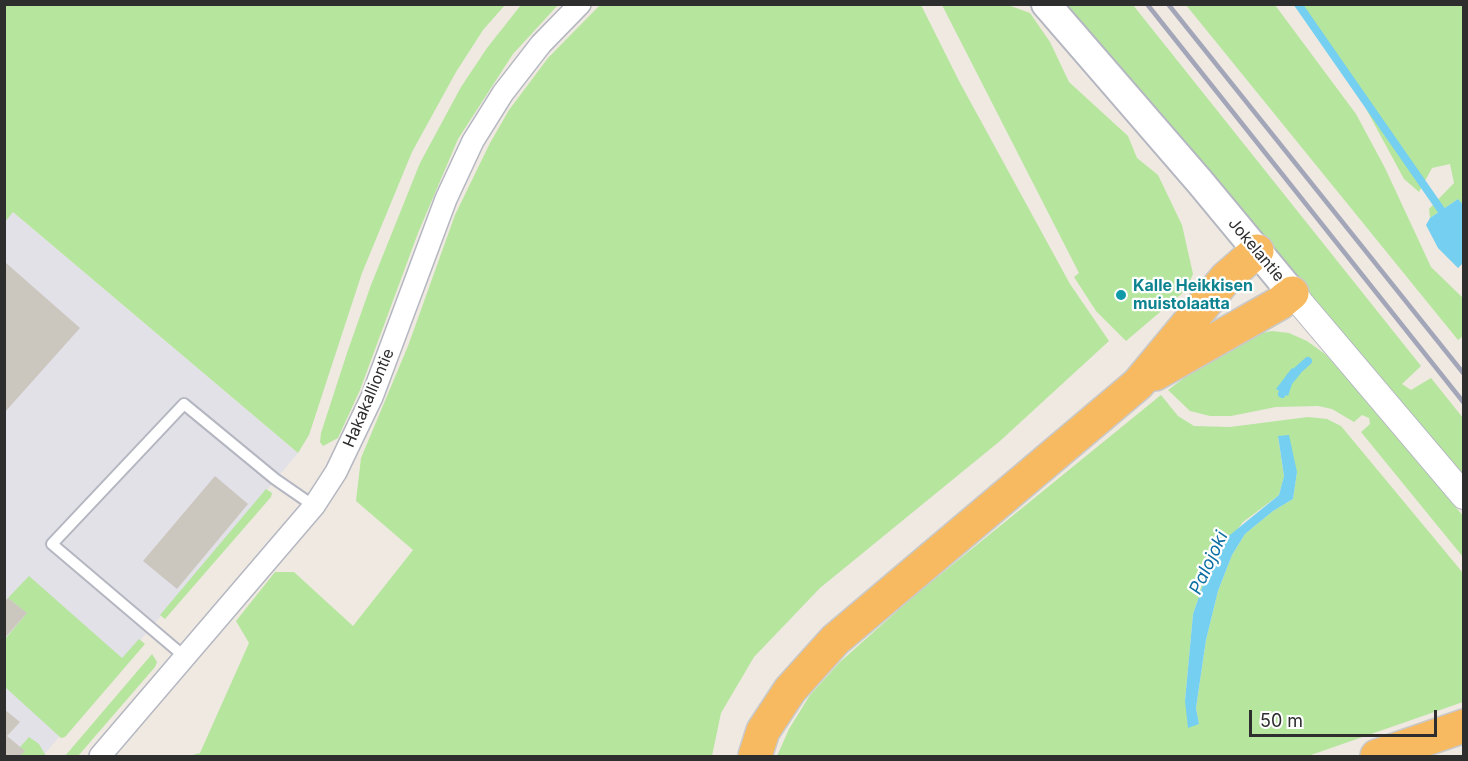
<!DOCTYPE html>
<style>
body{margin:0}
#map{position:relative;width:1468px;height:761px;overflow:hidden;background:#efe9e1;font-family:Inter,sans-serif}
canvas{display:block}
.frame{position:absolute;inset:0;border:6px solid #2e2e2e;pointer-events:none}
.scale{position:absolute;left:1249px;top:710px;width:188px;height:27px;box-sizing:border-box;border:3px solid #2e2e2e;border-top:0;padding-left:8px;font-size:18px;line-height:21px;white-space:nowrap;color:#2e2e2e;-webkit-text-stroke:4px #fff;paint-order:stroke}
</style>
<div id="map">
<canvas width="1468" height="761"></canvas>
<div class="frame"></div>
<div class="scale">50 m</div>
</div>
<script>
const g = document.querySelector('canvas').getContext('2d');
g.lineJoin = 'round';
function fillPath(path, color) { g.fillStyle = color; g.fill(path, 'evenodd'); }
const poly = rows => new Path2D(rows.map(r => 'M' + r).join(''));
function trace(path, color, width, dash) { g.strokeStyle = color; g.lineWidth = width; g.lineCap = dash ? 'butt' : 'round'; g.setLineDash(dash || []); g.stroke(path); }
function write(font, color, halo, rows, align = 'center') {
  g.font = font + ' Inter,sans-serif'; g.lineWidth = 4.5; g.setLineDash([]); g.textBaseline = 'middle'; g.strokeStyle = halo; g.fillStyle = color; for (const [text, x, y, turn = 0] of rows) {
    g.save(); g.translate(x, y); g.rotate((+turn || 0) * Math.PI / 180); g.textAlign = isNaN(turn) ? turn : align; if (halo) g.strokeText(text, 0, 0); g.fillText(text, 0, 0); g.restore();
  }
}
fillPath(poly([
 [13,212,298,453,43,756,5,756,4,222]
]), '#e3e1e8');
fillPath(poly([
 [5,4,505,5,483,30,456,72,412,152,362,273,309,435,298,453,13,212,5,222],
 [521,5,558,5,513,54,458,139,418,233,360,390,338,438,323,446,320,442,321,433,347,353,371,285,420,163,461,87,487,48],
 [600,5,921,5,959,81,1070,284,1109,341,1000,441,820,588,754,657,721,713,712,756,189,756,200,753,249,643,236,621,275,572,294,572,353,626,413,550,356,501,361,458,408,346,455,215,490,143,509,110,548,58],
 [942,5,1008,5,1030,13,1050,42,1069,82,1128,136,1137,158,1158,175,1182,225,1193,274,1186,290,1126,341,1096,311,1074,277,1079,273],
 [1065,5,1133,5,1421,366,1402,384,1411,390,1431,378,1463,418,1463,475],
 [1186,5,1275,5,1356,114,1385,168,1431,267,1463,298,1463,336,1458,340],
 [1294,5,1463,5,1463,206,1458,199,1430,218,1429,209,1454,183,1450,164,1432,168,1419,192,1404,179,1357,92],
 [1272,331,1289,333,1307,341,1325,354,1371,404,1463,516,1463,557,1361,432,1370,424,1369,418,1362,415,1354,422,1332,409,1318,406,1276,407,1231,416,1210,416,1190,411,1168,390,1212,357,1251,335],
 [1161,395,1178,416,1194,426,1230,427,1308,417,1327,419,1341,426,1463,573,1463,702,1308,756,777,756,789,729,810,695,840,662,914,596],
 [1278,437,1297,472,1293,499,1273,511,1245,534,1232,555,1218,591,1206,640,1196,708,1199,724,1185,701,1193,614,1210,565,1243,522,1279,495,1284,476],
 [266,489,272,493,271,497,165,619,160,615],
 [29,576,122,658,139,639,145,644,65,737,61,738,5,687,5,639,27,613,8,598],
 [152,654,157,662,155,667,78,756,65,756],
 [29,737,39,744,46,756,20,756,24,751,20,747]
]), '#b6e59e');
fillPath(poly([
 [1458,199,1464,206,1463,263,1458,268,1438,248,1426,225,1430,218],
 [1292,368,1301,373,1292,384,1288,396,1276,389],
 [1289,435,1297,472,1293,499,1273,511,1245,534,1232,555,1218,591,1206,640,1196,708,1199,724,1188,728,1185,701,1193,614,1210,565,1225,539,1279,495,1284,476,1278,436]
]), '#75cff0');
trace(poly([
 [1298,4,1446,217],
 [1282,394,1290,377,1308,361]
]), '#75cff0', 8);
fillPath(poly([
 [6,263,80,328,5,412,5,264],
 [215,476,248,504,177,589,143,561],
 [8,598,27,613,4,639,4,602],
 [4,709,20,722,7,736,25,751,20,756,4,756]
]), '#cbc7bf');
const service = poly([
 [185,657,52,544,184,404,275,479,314,506]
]);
const minor = poly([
 [100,756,314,506,336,472,372,397,446,199,473,141,503,93,541,44,580,4]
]);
const tertiary = poly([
 [1292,293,1464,496]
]);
const secondary = poly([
 [1046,4,1200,182,1292,293]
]);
const trunk = poly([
 [1155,374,1280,303,1292,293],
 [755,756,763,731,790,690,835,640,1138,384,1226,278,1257,251],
 [1377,756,1464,726]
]);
trace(service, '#b4b7c1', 14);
trace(minor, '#b4b7c1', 24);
trace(tertiary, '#b4b7c1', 28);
trace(secondary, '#b4b7c1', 32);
trace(trunk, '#c9c9c9', 36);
trace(service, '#fff', 10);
trace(minor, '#fff', 21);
trace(tertiary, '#fff', 26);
trace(secondary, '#fff', 28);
trace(trunk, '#f8ba60', 33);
trace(poly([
 [1147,4,1464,403],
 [1168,4,1464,374]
]), '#a3a6b8', 4.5);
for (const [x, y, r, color] of [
 [1121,295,6,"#0f9aa8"]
]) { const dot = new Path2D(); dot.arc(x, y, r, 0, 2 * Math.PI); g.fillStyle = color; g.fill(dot); trace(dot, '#fff', 2); }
write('16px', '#2e2e2e', '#fff', [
 ["Jokelantie",1256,250,50],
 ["Hakakalliontie",369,398,-67]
]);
write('bold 16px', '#0d838f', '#fff', [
 ["Kalle Heikkisen",1133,286],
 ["muistolaatta",1133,304]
], 'left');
write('italic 18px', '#0d6fa3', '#fff', [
 ["Palojoki",1209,563,-65]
]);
</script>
